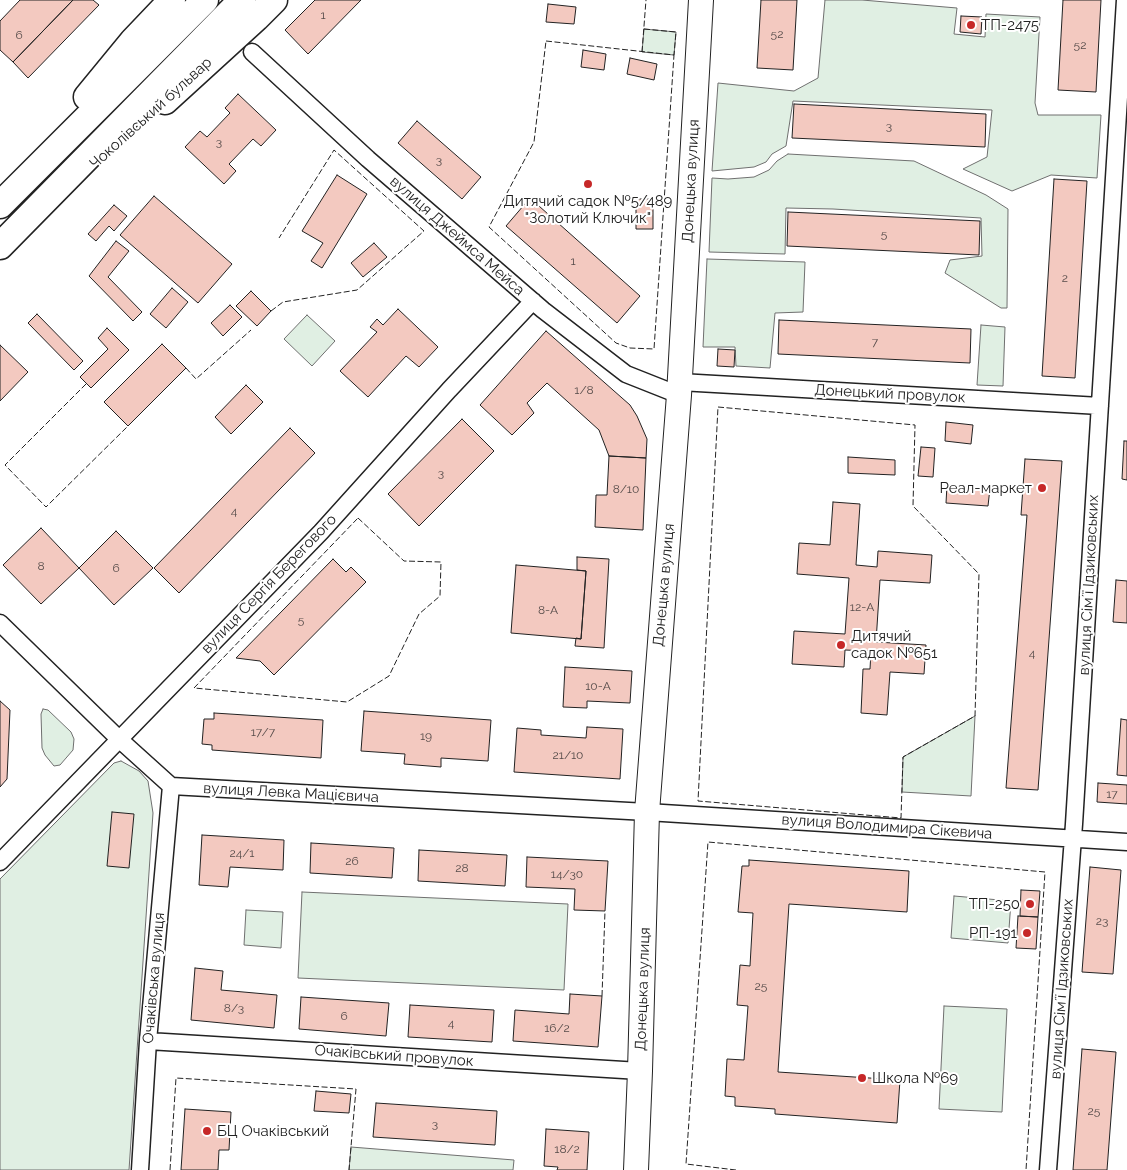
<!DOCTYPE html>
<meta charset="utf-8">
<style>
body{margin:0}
canvas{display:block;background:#fff}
</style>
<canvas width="1127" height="1170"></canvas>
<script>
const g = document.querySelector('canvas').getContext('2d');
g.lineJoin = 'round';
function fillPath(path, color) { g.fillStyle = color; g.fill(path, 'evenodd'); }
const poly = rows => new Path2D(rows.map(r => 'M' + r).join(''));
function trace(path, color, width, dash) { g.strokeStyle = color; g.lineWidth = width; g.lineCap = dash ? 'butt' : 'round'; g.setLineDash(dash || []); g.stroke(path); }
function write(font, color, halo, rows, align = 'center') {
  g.font = font + ' Raleway,sans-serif'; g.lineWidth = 4; g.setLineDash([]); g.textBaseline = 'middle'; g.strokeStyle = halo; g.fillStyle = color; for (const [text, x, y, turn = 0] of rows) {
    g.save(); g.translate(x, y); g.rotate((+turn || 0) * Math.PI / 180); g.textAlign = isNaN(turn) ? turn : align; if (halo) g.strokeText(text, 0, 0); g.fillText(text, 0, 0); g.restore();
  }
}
const green = poly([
 [825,0,862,0,957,8,954,34,985,37,986,14,1040,17,1035,103,1038,115,1101,115,1097,178,1051,175,1012,191,963,169,987,157,992,110,793,101,786,146,772,154,766,162,754,167,712,171,718,83,794,91,818,78,825,0],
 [644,29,676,32,674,55,642,52,644,29],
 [788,154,914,161,986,195,1008,209,1007,308,1001,308,945,273,950,260,982,256,981,218,833,209,786,208,785,254,709,252,712,178,728,179,754,177,769,170,777,161,788,154],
 [707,259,805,262,803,312,775,313,770,368,736,366,735,347,703,347,707,259],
 [307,315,335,341,312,366,284,339,307,315],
 [981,325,1005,327,1003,386,977,385,981,325],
 [43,709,48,710,71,732,74,739,73,750,60,765,54,766,45,755,42,748,41,714,43,709],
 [975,716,971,796,902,792,903,757,975,716],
 [121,761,139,771,148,781,153,813,129,1170,0,1170,0,879,114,763,121,761],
 [302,892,568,904,564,990,298,978,302,892],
 [954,896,1011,901,1008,943,951,938,954,896],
 [246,910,283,912,281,948,244,945,246,910],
 [944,1006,1007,1009,1002,1112,939,1109,944,1006],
 [351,1147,514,1160,513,1170,349,1170,351,1147]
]);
fillPath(green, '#e0efe3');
trace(green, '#6f6f6f', 1);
const building = poly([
 [20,0,73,0,13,62,0,50,0,21,20,0],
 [73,0,93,0,99,5,28,78,13,62,73,0],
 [315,0,361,0,308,54,285,30,315,0],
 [761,0,797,0,793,70,757,68,761,0],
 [1063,0,1101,0,1096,92,1058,90,1063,0],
 [548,4,576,7,574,24,546,22,548,4],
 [961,16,982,17,981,34,960,32,961,16],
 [583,50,606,54,604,70,581,67,583,50],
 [630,58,657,64,654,80,627,74,630,58],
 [238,94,276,130,261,146,253,139,229,164,236,171,224,184,185,147,200,131,207,137,230,113,225,108,238,94],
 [794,104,986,114,985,147,792,138,794,104],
 [417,121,481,177,462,199,398,143,417,121],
 [337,175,367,194,322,268,311,261,323,243,302,231,337,175],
 [1054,179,1087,181,1075,378,1042,376,1054,179],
 [154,196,232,264,198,303,120,235,154,196],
 [530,198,640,296,617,323,506,226,530,198],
 [636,199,653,199,653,229,636,229,636,199],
 [114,205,127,216,114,231,109,226,96,241,88,234,114,205],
 [788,212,980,221,979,255,787,246,788,212],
 [116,241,129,251,108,277,142,312,133,321,89,276,116,241],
 [374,243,387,257,363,277,351,263,374,243],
 [172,288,188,302,166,328,150,314,172,288],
 [251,291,271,311,257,326,236,306,251,291],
 [230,305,242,317,223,336,211,323,230,305],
 [398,309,438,347,419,367,406,356,368,397,340,371,377,332,370,327,377,319,383,325,398,309],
 [37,314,83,361,74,370,28,323,37,314],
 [779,320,971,329,970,363,778,354,779,320],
 [107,328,129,350,91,388,80,377,108,349,98,338,107,328],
 [546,331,630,405,637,416,647,439,646,458,609,456,599,430,547,383,527,403,534,413,512,435,480,405,546,331],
 [162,344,186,368,128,426,104,402,162,344],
 [0,345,28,372,0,401,0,345],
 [718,349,735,350,734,367,717,366,718,349],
 [246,385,263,402,231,434,215,417,246,385],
 [462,419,494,451,419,526,388,494,462,419],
 [946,422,973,425,971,444,945,441,946,422],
 [290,428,315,453,179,593,154,568,290,428],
 [1124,441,1127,441,1127,480,1122,479,1124,441],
 [921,447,935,448,933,477,918,476,921,447],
 [609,456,646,458,643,530,595,527,596,495,607,495,609,456],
 [848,457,895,460,895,475,848,473,848,457],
 [1025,459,1062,461,1038,790,1006,788,1027,515,1021,515,1025,459],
 [947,485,990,488,988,506,946,503,947,485],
 [833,502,860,504,856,565,877,567,878,551,932,555,930,583,880,580,876,642,926,645,924,674,890,672,887,715,861,713,863,669,870,669,871,651,845,650,844,667,792,664,794,631,845,634,849,578,797,574,799,543,830,545,833,502],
 [41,528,79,568,41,604,3,565,41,528],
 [116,531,153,568,114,605,79,568,116,531],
 [577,557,609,559,604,648,575,646,576,638,581,639,586,571,577,570,577,557],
 [333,559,346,572,351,567,366,582,274,675,260,661,236,658,333,559],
 [516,565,586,571,581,639,511,633,516,565],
 [1116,580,1127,581,1127,623,1113,622,1116,580],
 [565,667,632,671,630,703,587,701,587,708,563,707,565,667],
 [0,701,10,710,7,779,0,787,0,701],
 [364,711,491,720,488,761,441,758,441,767,404,764,405,754,361,751,364,711],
 [214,713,323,720,321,758,212,750,212,745,202,744,204,719,214,719,214,713],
 [1121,719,1127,720,1127,776,1117,775,1121,719],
 [587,727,623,729,620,779,514,772,517,728,541,730,541,735,586,738,587,727],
 [1098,783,1127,785,1127,804,1097,802,1098,783],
 [112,812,134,814,129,868,107,866,112,812],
 [202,835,284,840,283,870,230,867,228,887,199,885,202,835],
 [311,843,394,848,392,878,310,873,311,843],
 [419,850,507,855,505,886,418,881,419,850],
 [527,857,608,861,605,911,574,910,575,889,526,887,527,857],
 [749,860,909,871,907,912,789,904,778,1072,900,1080,897,1123,775,1114,775,1109,735,1106,735,1097,725,1096,727,1059,744,1060,748,1006,737,1005,740,965,750,966,753,913,738,912,742,866,749,866,749,860],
 [1090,867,1121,870,1113,974,1082,972,1090,867],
 [1021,890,1040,891,1038,917,1020,916,1021,890],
 [1018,916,1038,917,1036,949,1016,948,1018,916],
 [195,968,223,971,221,990,277,995,274,1028,191,1020,195,968],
 [570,994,602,996,598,1047,513,1041,515,1010,569,1014,570,994],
 [301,997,389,1003,386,1036,299,1029,301,997],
 [410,1005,494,1010,492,1042,408,1037,410,1005],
 [1082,1049,1116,1052,1107,1170,1073,1170,1082,1049],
 [316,1091,351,1094,349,1113,314,1111,316,1091],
 [376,1103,497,1111,495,1145,373,1137,376,1103],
 [185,1109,231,1112,229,1150,219,1150,218,1170,181,1170,185,1109],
 [546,1129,589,1132,587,1170,557,1170,558,1167,544,1166,546,1129]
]);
fillPath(building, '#f3c9c0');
trace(building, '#222', 1);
const street = poly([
 [252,52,368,159,543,310,626,374,679,395],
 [680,382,1100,406],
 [0,623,120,740,171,786,647,812,1127,842],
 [0,862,321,532,449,390,533,301],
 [148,1041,640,1071],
 [140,1170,148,1041,171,786],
 [1048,1170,1074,824,1125,0]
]);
const secondary = poly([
 [636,1170,640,1071,647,812,679,395,701,0]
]);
const primary = poly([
 [87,97,133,41,172,0],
 [165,101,256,18,274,0],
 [0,205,205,0],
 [0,246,242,0]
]);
trace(street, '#222', 19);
trace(secondary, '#222', 26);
trace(primary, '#222', 29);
trace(street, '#fff', 16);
trace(secondary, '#fff', 24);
trace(primary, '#fff', 26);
trace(poly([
 [644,29,676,32,674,55],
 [546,41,674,55,654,349,630,348,616,343,489,227,534,142,546,41],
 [642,52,646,0],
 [271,311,283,302,357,290,424,231,334,150,279,238],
 [186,368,196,379,251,330],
 [86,384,5,465,46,507,128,426],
 [718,407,915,425,913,506,979,574,975,716,903,757,901,818,698,801,718,407],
 [358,518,404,561,441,562,440,596,419,614,389,676,347,702,194,688,358,518],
 [602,996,605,911],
 [170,1170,176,1078,356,1089,349,1170],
 [736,1170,686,1164,708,842,1045,872,1026,1170]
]), '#222', 1, [6, 2.5]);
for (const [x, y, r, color] of [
 [971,25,5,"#c62828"],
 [588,184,5,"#c62828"],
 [1042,488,5,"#c62828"],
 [841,645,5,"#c62828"],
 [1030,904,5,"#c62828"],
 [1027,933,5,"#c62828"],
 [862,1078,5,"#c62828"],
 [207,1131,5,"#c62828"]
]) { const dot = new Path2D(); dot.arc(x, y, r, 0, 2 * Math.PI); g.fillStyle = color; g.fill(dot); trace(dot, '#fff', 2); }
write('12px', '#564c4a', null, [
 ["1",323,15],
 ["52",777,34],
 ["6",19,35],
 ["52",1080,45],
 ["3",889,126],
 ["3",219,142],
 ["3",439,160],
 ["5",884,234],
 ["1",573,261],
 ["2",1065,278],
 ["7",875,342],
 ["1/8",584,390],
 ["3",441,473],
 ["8/10",626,489],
 ["4",234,511],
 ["8",41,566],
 ["6",116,568],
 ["12-А",862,607],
 ["8-А",548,610],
 ["5",301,620],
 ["4",1032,653],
 ["10-А",598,686],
 ["17/7",263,732],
 ["19",426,736],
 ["21/10",568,755],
 ["17",1112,794],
 ["24/1",242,853],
 ["26",352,861],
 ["28",462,868],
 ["14/30",567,874],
 ["23",1102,921],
 ["25",761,986],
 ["8/3",234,1008],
 ["6",344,1016],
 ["4",451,1023],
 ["16/2",557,1028],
 ["25",1094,1111],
 ["3",435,1124],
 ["18/2",567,1149]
]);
write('15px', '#222', '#fff', [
 ["ТП-2475",981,25],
 ["Дитячий садок №5/489",588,201,"center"],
 ["\"Золотий Ключик\"",588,218,"center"],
 ["Реал-маркет",1032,488,"right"],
 ["Дитячий",851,636],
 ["садок №651",851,653],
 ["ТП-250",1020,904,"right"],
 ["РП-191",1017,933,"right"],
 ["Школа №69",872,1078],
 ["БЦ Очаківський",217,1131]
], 'left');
write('15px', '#222', '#fff', [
 ["Чоколівський бульвар",151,113,-42],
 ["Донецька вулиця",691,181,-87],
 ["вулиця Джеймса Мейса",457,236,41],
 ["Донецький провулок",890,394,3],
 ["вулиця Сергія Берегового",269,584,-46],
 ["Донецька вулиця",664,585,-85],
 ["вулиця Сімʼї Ідзиковських",1089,585,-87],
 ["вулиця Левка Мацієвича",291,793,3],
 ["вулиця Володимира Сікевича",887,827,4],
 ["Очаківська вулиця",154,978,-85],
 ["Донецька вулиця",643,989,-88],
 ["вулиця Сімʼї Ідзиковських",1062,989,-86],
 ["Очаківський провулок",394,1056,4]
]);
</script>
